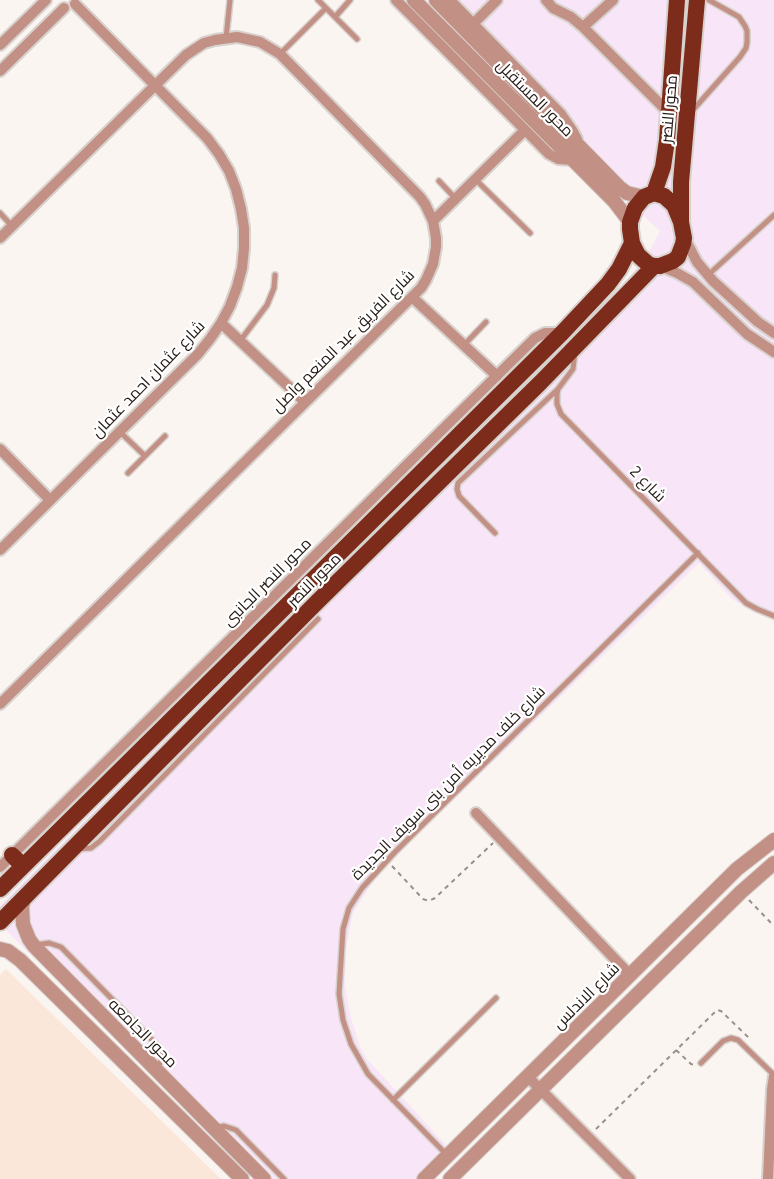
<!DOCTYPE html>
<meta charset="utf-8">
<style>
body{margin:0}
canvas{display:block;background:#fbf5f2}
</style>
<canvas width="774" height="1179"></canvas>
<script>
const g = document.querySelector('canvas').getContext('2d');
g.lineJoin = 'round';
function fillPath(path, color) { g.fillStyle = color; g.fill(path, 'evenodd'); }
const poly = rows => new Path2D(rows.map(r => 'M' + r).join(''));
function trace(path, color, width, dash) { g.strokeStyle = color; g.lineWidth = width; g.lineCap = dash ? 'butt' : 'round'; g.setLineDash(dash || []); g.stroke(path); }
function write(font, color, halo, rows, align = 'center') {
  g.font = font + ' Ubuntu,Cairo,sans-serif'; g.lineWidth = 4.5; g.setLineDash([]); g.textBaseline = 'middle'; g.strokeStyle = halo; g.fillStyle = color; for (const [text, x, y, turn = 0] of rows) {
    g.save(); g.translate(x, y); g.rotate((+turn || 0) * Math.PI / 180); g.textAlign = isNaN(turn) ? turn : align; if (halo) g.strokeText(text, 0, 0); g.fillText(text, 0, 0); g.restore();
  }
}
fillPath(poly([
 [425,0,774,0,774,620,751,611,732,599,699,563,380,871,353,913,346,949,345,986,351,1018,360,1046,367,1059,457,1157,435,1179,254,1179,0,924,0,905,629,278,647,255,660,231,585,162]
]), '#f8e6f8');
fillPath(poly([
 [6,969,221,1179,0,1179,0,975]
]), '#fbe6da');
const service = poly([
 [318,0,357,39],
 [335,17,350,0],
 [226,38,230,0],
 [280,54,326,8],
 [692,111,740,57,746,48,747,42,747,31,745,26,739,17,709,0],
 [476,180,530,233],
 [439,181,455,198],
 [0,213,12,226],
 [708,275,774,215],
 [240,341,267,305,274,288,275,275],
 [464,345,486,322],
 [575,352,573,369,558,389,557,394,557,404,561,414,746,603,757,609,774,616],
 [119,431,145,456],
 [128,473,165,436],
 [495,533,459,496,457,489,458,483,558,389],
 [78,849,91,848,100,841,318,619],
 [36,945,49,943,61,947,159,1047,162,1056,161,1061,157,1068],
 [701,1063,723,1041,731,1038,738,1040,774,1075],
 [393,1100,496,998],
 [215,1128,224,1126,236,1130,284,1179],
 [447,1155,368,1074,351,1044,343,1020,339,994,343,929,349,908,362,888,395,852,698,553]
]);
const minor = poly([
 [396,0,549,154,558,159,573,160],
 [450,0,561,114,572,130,577,139],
 [546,0,553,8,571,17,583,27,669,113],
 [473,24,497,0],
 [583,27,613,0],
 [0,45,46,0],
 [0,71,64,8],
 [433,221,525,130],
 [0,238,186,55,204,43,215,40,237,37,260,42,280,54,420,197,425,204,433,221,436,238,436,247,433,264,426,280,421,288,0,704],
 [685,239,697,262,713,281,758,322,774,333],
 [660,266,677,273,693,282,747,334,774,352],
 [412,297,497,376],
 [221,323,305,402],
 [0,449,50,500],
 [0,550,198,354,210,339,221,323,230,306,237,287,242,268,244,248,244,228,241,209,236,189,229,171,219,154,207,138,75,4],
 [476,813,630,975],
 [0,867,535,338,545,333,562,333],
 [528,1077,630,1179],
 [768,1179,772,1089,774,1076]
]);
const tertiary = poly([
 [414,0,614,201,630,222],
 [436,0,620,188,627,193,644,197],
 [24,899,22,907,23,924,29,939,34,946,264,1179],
 [0,949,8,951,20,960,242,1179],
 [424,1179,737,869,774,840],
 [450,1179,741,892,774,863]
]);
const trunk = poly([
 [654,193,664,196,674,205,681,222,684,238,683,244,678,257,673,261,660,266,654,266,648,264,638,255,632,243,630,229,630,222,635,208,644,197,654,193],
 [654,193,663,167,667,140,677,0],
 [681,222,681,182,697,0],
 [12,855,23,866],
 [0,889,562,333,608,284,619,269,632,243],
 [0,922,317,602,541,382,654,266]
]);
trace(service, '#d8d2ce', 8);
trace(minor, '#d8d2ce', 14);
trace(tertiary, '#d8d2ce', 16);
trace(trunk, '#d8d2ce', 20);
trace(poly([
 [392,866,423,899,429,901,435,898,493,843],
 [749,900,774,926],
 [676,1050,691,1064,694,1065],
 [596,1129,717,1010,721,1011,749,1038]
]), '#97908b', 2, [4.5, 4.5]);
trace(service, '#c29085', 5);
trace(minor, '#c29085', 10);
trace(tertiary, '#c29085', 14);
trace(trunk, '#7d2c1c', 16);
write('16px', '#231a14', '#fff', [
 ["محور المستقبل",535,98,45],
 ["محور النصر",669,109,-85],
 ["شارع الفريق عبد المنعم واصل",343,341,-45],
 ["شارع عثمان احمد عثمان",148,379,-46],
 ["شارع 2",648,484,45],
 ["محور النصر",314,580,-45],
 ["محور النصر الجانبى",267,582,-45],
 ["شارع خلف مديريه أمن بنى سويف الجديدة",448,783,-45],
 ["شارع الاندلس",586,996,-45],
 ["محور الجامعه",143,1033,45]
]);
</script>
